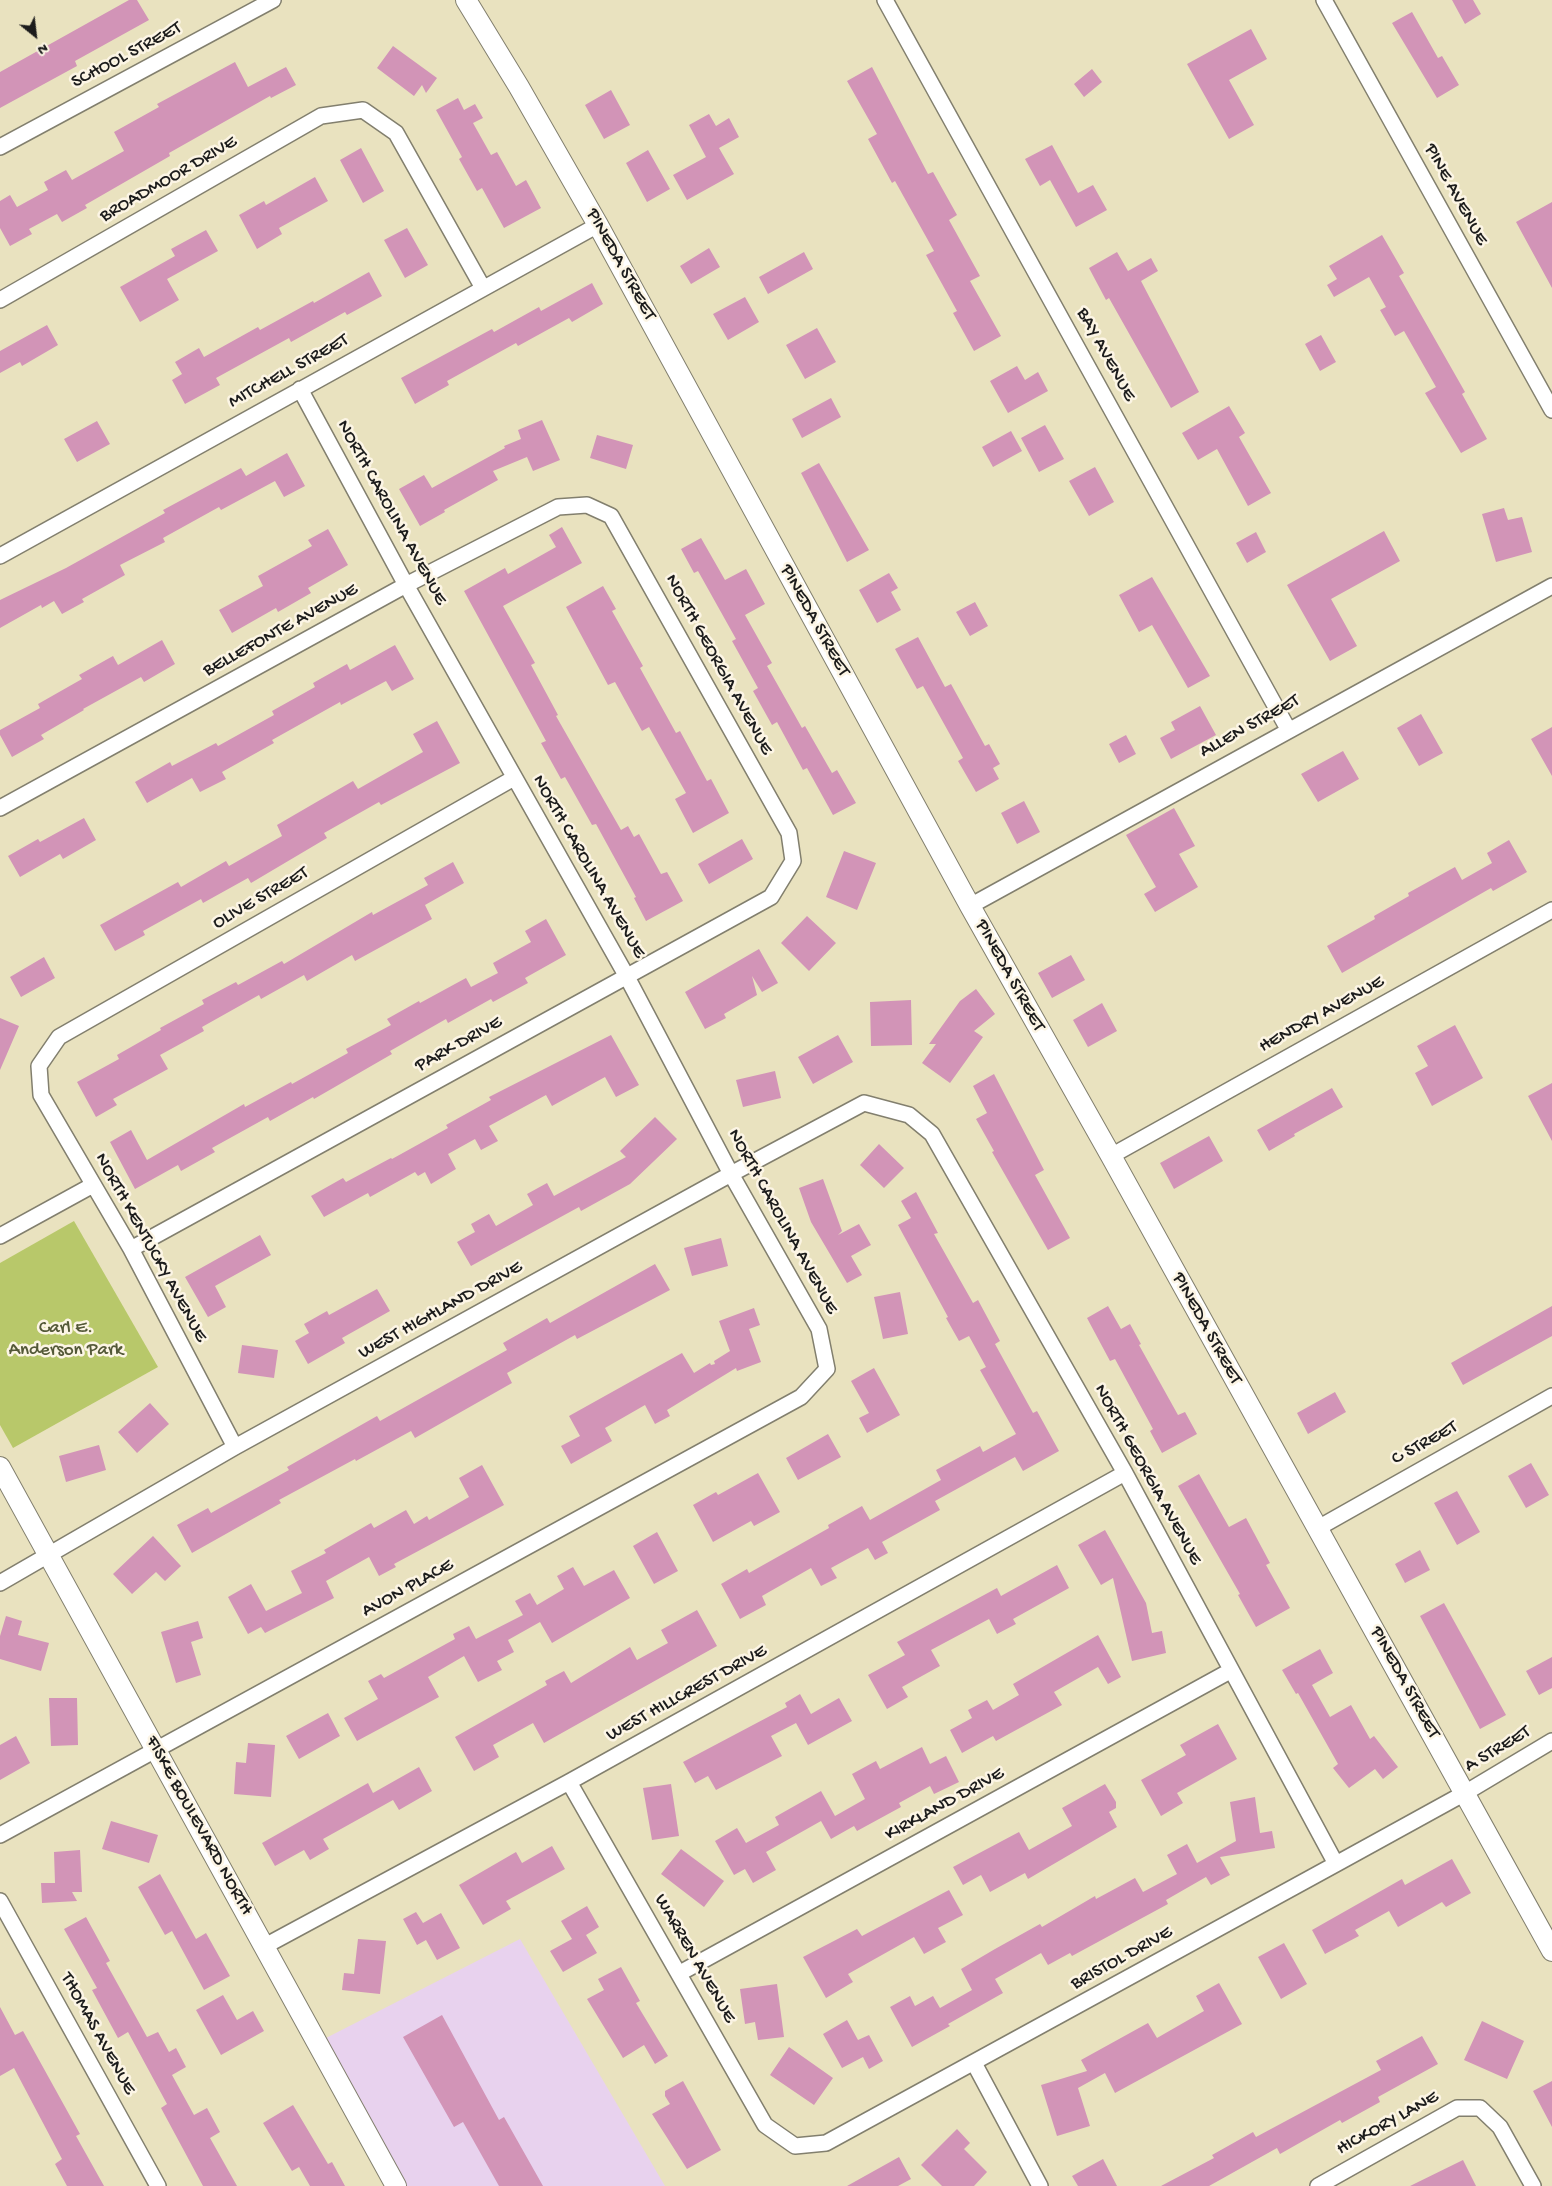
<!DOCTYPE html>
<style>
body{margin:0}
#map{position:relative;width:1552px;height:2186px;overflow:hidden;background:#e9e2bf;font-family:"Gochi Hand",sans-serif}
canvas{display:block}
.north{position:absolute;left:10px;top:10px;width:50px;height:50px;-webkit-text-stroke:4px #fcf5e5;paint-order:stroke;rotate:151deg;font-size:14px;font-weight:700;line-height:20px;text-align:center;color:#1c1c1c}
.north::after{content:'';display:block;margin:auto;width:18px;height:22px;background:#1c1c1c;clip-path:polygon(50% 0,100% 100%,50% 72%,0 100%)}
</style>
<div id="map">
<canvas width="1552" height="2186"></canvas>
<div class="north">N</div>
</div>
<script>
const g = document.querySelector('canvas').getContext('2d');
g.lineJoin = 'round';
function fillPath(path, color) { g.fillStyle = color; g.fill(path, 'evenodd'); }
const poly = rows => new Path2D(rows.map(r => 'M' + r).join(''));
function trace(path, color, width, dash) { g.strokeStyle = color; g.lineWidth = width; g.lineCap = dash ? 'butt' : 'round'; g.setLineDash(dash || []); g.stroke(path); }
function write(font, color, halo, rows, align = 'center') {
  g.font = font + ' "Gochi Hand",sans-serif'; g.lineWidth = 5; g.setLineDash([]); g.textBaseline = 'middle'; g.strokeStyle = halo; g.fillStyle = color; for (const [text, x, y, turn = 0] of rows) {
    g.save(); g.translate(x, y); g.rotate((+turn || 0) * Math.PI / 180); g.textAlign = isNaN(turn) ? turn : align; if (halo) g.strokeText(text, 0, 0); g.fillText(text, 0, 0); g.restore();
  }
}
fillPath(poly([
 [520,1939,665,2186,407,2186,326,2038]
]), '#e8d2ee');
fillPath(poly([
 [74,1221,158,1367,13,1448,0,1425,0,1263]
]), '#b8c86a');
fillPath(poly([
 [129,0,137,0,149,20,75,61,77,66,0,108,0,72],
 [1452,0,1473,0,1481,14,1465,24],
 [1412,12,1438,58,1442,56,1459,85,1437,98,1392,23],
 [1251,29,1267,59,1229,80,1254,125,1229,139,1187,64],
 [393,46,437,78,426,93,422,85,414,96,377,68],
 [235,62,248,87,286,67,296,85,271,98,270,96,169,153,170,156,85,205,87,208,62,222,57,214,29,229,32,234,10,246,0,228,0,201,10,195,17,207,48,190,44,182,66,170,72,180,124,151,114,132,159,107,157,104],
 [872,67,928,174,933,172,957,215,949,220,980,276,970,281,1001,336,974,351,953,313,957,311,926,255,934,251,895,181,892,183,868,139,877,134,847,81],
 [1092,69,1102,82,1084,97,1074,84],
 [611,90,630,125,604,139,585,105],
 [458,98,464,110,475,104,483,118,473,123,491,155,497,152,516,186,526,180,541,208,504,228,482,188,477,191,459,159,462,157,436,110],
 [709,114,716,126,729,118,739,137,719,148,734,174,687,200,673,175,706,157,689,125],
 [1052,145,1078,193,1093,185,1107,210,1076,227,1050,180,1040,186,1025,159],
 [361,148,384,191,363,203,340,160],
 [648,150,670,189,647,202,626,163],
 [315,177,328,201,279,228,282,234,257,249,239,215,264,201,266,205],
 [1552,202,1552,288,1516,222],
 [407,228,428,265,405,278,384,240],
 [206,230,218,251,167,279,179,300,140,322,120,287,175,256,171,249],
 [1382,235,1404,273,1399,276,1465,392,1462,394,1487,439,1461,453,1425,393,1436,387,1404,331,1395,336,1380,310,1386,307,1369,277,1334,297,1327,285,1337,279,1329,266],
 [709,248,720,267,691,284,680,266],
 [804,252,813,269,768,294,759,277],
 [1117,252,1128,271,1151,258,1158,271,1141,281,1199,392,1171,408,1109,298,1106,300,1089,268],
 [369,272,382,296,347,315,345,312,291,342,289,338,216,378,220,385,185,404,172,380,182,374,175,362,199,348,204,357,258,327,260,330,313,301,314,303],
 [592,283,603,304,572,322,569,318,518,346,516,343,447,381,449,385,415,404,401,378,492,329,494,332,539,307,541,311],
 [745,297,759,322,728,340,713,314],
 [47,325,58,345,22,366,20,362,0,373,0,351],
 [817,328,836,362,805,379,786,345],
 [1321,335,1336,362,1320,371,1305,344],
 [1017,366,1025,380,1038,372,1048,391,1008,413,990,381],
 [831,398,841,417,802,438,792,419],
 [1229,406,1245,433,1239,437,1271,493,1248,506,1217,449,1198,460,1182,433],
 [542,420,560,460,533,471,527,457,493,471,498,480,444,510,445,512,420,526,399,489,424,475,432,488,505,448,504,446,521,439,518,430],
 [97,421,110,444,77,462,64,439],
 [1045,425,1064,459,1039,472,1021,438],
 [1011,431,1022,451,993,467,982,447],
 [597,435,633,445,626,469,590,458],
 [287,453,305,486,284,497,275,481,221,510,219,507,163,538,165,542,120,565,125,575,82,599,84,602,62,614,54,601,42,608,41,605,0,628,0,600,66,568,165,513,163,510,241,468,246,476],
 [819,463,869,550,847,562,801,473],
 [1095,467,1114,502,1089,516,1069,481],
 [1504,508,1508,520,1522,517,1532,552,1496,562,1482,514],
 [562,527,582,563,503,606,535,663,531,665,558,715,556,716,621,830,628,826,634,837,639,834,661,874,667,872,683,901,646,921,634,898,636,897,596,824,592,825,565,777,561,779,541,743,546,741,464,591,505,568,508,574,556,547,549,535],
 [328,529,348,565,308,588,311,593,278,612,276,608,232,633,219,610,263,586,258,576,312,546,308,540],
 [1384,531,1400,561,1331,599,1357,646,1330,661,1287,585],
 [1256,532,1266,552,1247,563,1236,543],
 [701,538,725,580,746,569,765,604,745,615,772,663,767,666,802,728,805,726,832,773,837,770,856,803,833,815,807,768,803,770,777,722,772,725,753,691,758,688,732,641,736,639,698,571,694,573,681,549],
 [889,573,898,588,891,592,901,610,877,623,859,590],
 [1152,577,1210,676,1188,688,1152,625,1139,632,1119,595],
 [603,586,616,609,612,611,643,666,640,668,676,733,680,731,707,781,711,779,729,813,693,833,675,799,686,793,649,727,642,731,615,682,608,685,566,607],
 [975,602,988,626,970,636,956,612],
 [918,637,945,687,951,684,985,746,989,744,1000,764,993,768,999,779,976,792,958,761,963,758,923,686,917,689,895,649],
 [162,640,175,664,144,682,141,677,83,709,84,710,41,735,44,739,12,757,0,735,0,730,40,708,38,704,82,679,79,675,113,656,118,665],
 [395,645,414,679,392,691,386,681,341,705,340,702,272,740,274,743,222,772,226,779,200,792,192,778,147,803,135,782,170,762,172,766,216,743,218,746,274,715,272,711,315,687,313,683,347,664,350,670],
 [1200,706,1216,735,1171,759,1160,738,1175,730,1171,722],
 [1421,714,1443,753,1419,766,1397,728],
 [437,721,460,763,381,805,379,802,324,833,327,838,251,883,248,878,203,903,201,899,143,931,145,935,115,951,100,925,178,882,181,887,226,861,229,866,282,836,277,825,320,800,353,781,358,789,423,752,413,734],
 [1552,727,1552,776,1531,739],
 [1126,735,1136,754,1119,763,1109,744],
 [1343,751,1359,779,1318,802,1301,774],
 [1024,801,1040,832,1017,844,1001,813],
 [1174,808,1195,846,1179,854,1198,887,1155,912,1144,894,1156,887,1126,835],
 [84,818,96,840,63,859,60,854,20,877,8,856,38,839,40,842],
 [742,839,753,859,709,884,698,864],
 [1509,840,1527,872,1493,891,1491,888,1342,973,1327,946,1375,919,1374,916,1409,896,1408,893,1455,867,1462,880,1492,863,1487,853],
 [844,851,876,863,857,910,826,897],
 [453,862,464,883,425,905,432,919,355,961,352,955,307,981,304,975,261,999,259,995,202,1027,204,1031,160,1055,168,1069,113,1099,117,1105,96,1117,77,1082,119,1059,117,1055,161,1030,160,1028,204,1004,202,1000,236,982,238,985,282,961,284,964,372,912,373,915,428,885,424,878],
 [807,916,836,943,809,971,781,943],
 [546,919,566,955,525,978,528,983,493,1002,491,999,448,1023,446,1019,390,1051,392,1054,314,1099,313,1097,270,1121,268,1117,212,1148,215,1152,181,1171,178,1165,135,1189,110,1142,131,1130,147,1160,244,1104,245,1107,291,1082,292,1084,348,1053,346,1049,391,1025,387,1019,419,1001,420,1003,466,978,471,987,498,973,493,963,531,942,525,931],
 [759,949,778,983,762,992,752,976,757,995,724,1014,726,1018,705,1029,685,992],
 [1071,955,1085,980,1052,998,1038,973],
 [44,957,55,978,21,997,10,977],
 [976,989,995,1014,974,1031,983,1037,950,1083,922,1063,936,1044,929,1044,960,1001],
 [911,1000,912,1045,871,1046,870,1002],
 [1102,1003,1117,1031,1088,1047,1073,1020],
 [0,1018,19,1026,0,1070],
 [1455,1025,1483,1078,1432,1106,1415,1073,1428,1066,1417,1046],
 [611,1035,639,1085,616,1097,605,1077,552,1106,546,1095,489,1126,498,1141,481,1150,475,1139,448,1154,456,1169,431,1184,425,1172,418,1176,415,1172,370,1197,368,1193,324,1217,311,1196,343,1178,346,1182,391,1158,392,1159,448,1128,446,1125,491,1100,489,1097],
 [838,1035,853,1062,813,1084,798,1057],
 [775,1071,781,1098,743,1107,736,1080],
 [994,1074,1044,1170,1035,1175,1070,1238,1048,1250,992,1152,994,1151,976,1119,987,1113,973,1086],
 [1552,1083,1552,1141,1528,1096],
 [1332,1088,1343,1107,1294,1134,1295,1136,1269,1151,1257,1130],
 [655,1117,677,1139,630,1184,581,1211,579,1207,471,1266,457,1242,475,1232,471,1224,489,1214,496,1226,533,1205,527,1194,547,1183,554,1196,626,1157,620,1151],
 [1209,1136,1223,1161,1174,1189,1160,1163],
 [879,1144,904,1168,884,1188,860,1165],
 [823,1179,842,1231,838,1235,859,1224,871,1245,851,1256,862,1275,847,1283,811,1222,799,1188],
 [916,1192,938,1233,934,1234,973,1303,978,1300,1000,1341,995,1344,1033,1413,1037,1411,1059,1451,1023,1471,1015,1457,935,1501,940,1510,882,1542,888,1553,875,1560,868,1548,831,1568,837,1578,821,1586,811,1568,762,1596,766,1605,740,1619,721,1584,747,1569,749,1573,829,1528,828,1525,862,1506,870,1520,941,1480,936,1470,980,1446,983,1452,1016,1434,980,1370,986,1367,969,1336,959,1341,946,1318,948,1317,898,1225,911,1218,901,1201],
 [260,1235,271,1255,215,1286,226,1307,208,1317,185,1277],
 [721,1238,728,1266,692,1276,684,1248],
 [655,1264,670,1290,577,1339,575,1335,507,1373,512,1383,415,1438,411,1431,356,1461,355,1459,279,1500,281,1503,192,1553,177,1525,208,1508,211,1513,289,1470,287,1467,377,1416,380,1421,507,1350,503,1343,547,1318,550,1323],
 [377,1289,390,1311,342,1338,345,1343,308,1364,295,1341,309,1333,304,1324,327,1311,329,1315],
 [900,1292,908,1334,883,1339,874,1297],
 [1108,1306,1121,1329,1130,1324,1141,1344,1139,1345,1178,1415,1185,1412,1197,1434,1162,1453,1150,1431,1153,1429,1115,1359,1110,1361,1087,1318],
 [1552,1306,1552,1336,1463,1385,1451,1363],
 [754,1308,760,1325,749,1329,761,1362,737,1371,736,1368,667,1410,670,1416,655,1424,645,1405,605,1428,612,1441,571,1464,561,1446,580,1436,569,1416,682,1353,694,1373,710,1363,711,1365,715,1364,714,1361,730,1351,719,1321],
 [242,1345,278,1350,274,1378,238,1373],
 [874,1368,900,1415,867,1433,859,1418,869,1413,851,1381],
 [1335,1392,1346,1412,1308,1434,1297,1413],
 [150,1403,169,1424,137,1453,118,1432],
 [828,1434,841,1457,798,1480,786,1458],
 [99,1445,106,1470,66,1482,59,1456],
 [1531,1463,1549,1495,1526,1508,1508,1476],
 [482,1465,504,1505,394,1564,396,1567,379,1576,369,1557,326,1581,334,1598,265,1633,261,1627,248,1634,228,1597,251,1584,266,1611,302,1593,291,1571,326,1553,324,1550,371,1523,374,1528,406,1510,414,1524,427,1516,429,1520,469,1497,459,1478],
 [758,1473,780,1512,754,1526,751,1521,713,1542,693,1505,716,1492,718,1495],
 [1199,1474,1229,1527,1246,1518,1270,1563,1266,1565,1290,1608,1256,1627,1238,1595,1240,1594,1178,1486],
 [1457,1491,1480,1532,1457,1545,1434,1503],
 [1105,1530,1146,1603,1152,1633,1162,1631,1166,1653,1132,1661,1113,1578,1101,1585,1078,1545],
 [657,1532,678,1571,654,1584,633,1546],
 [153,1536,181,1566,165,1581,156,1572,132,1594,113,1574],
 [1420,1550,1430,1570,1405,1583,1395,1564],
 [1057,1565,1069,1588,1013,1619,1016,1624,997,1634,989,1619,931,1650,940,1666,902,1687,908,1697,887,1709,868,1675,905,1655,897,1642,997,1588,1001,1596],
 [573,1567,584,1586,614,1570,630,1598,552,1643,540,1622,508,1640,514,1652,497,1661,502,1670,478,1682,464,1656,428,1677,439,1697,357,1741,344,1718,378,1699,368,1681,381,1674,384,1678,455,1639,453,1634,469,1626,476,1639,523,1615,515,1601,530,1593,537,1605,564,1589,557,1576],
 [1444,1603,1506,1715,1480,1729,1420,1616],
 [697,1610,717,1646,544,1743,533,1723,493,1745,499,1757,474,1771,455,1737,547,1685,545,1681,564,1671,571,1683,630,1647,637,1660,668,1643,661,1630],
 [6,1616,22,1621,18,1635,49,1643,41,1671,0,1659,0,1636],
 [198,1621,203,1638,191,1642,201,1675,176,1683,161,1632],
 [1098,1635,1121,1677,1108,1684,1098,1667,1054,1692,1062,1705,996,1741,993,1736,962,1753,950,1730,972,1718,968,1710,987,1700,993,1710,1019,1695,1013,1684],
 [1320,1649,1333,1673,1312,1685,1330,1717,1351,1705,1370,1739,1374,1736,1398,1767,1383,1779,1375,1769,1349,1788,1333,1768,1338,1764,1298,1693,1296,1694,1282,1670],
 [1552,1657,1552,1688,1539,1695,1526,1671],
 [800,1694,811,1714,839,1698,852,1721,808,1745,796,1723,771,1736,782,1756,716,1790,708,1776,695,1783,683,1762,787,1707,785,1703],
 [49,1698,77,1698,78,1745,51,1746],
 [328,1713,340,1736,299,1759,286,1736],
 [1218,1724,1237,1759,1177,1793,1183,1803,1161,1816,1141,1780,1186,1755,1180,1745],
 [16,1736,30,1763,0,1780,0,1745],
 [248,1743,275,1745,271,1797,234,1794,236,1762,246,1763],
 [922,1747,930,1764,946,1756,959,1782,934,1794,930,1786,899,1803,901,1807,857,1831,854,1826,831,1839,821,1821,766,1852,776,1870,753,1883,745,1869,734,1875,715,1841,737,1828,746,1843,779,1825,775,1817,821,1791,835,1816,865,1799,852,1774,876,1761,880,1769],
 [419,1767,432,1791,399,1810,393,1800,323,1839,329,1849,310,1860,304,1850,275,1866,262,1843,368,1783,373,1793],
 [671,1784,679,1836,652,1840,643,1788],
 [1105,1784,1116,1802,1116,1808,1109,1812,1117,1827,1028,1879,1025,1873,990,1892,981,1875,963,1885,953,1867,1019,1832,1029,1850,1072,1826,1062,1808],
 [1255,1797,1260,1833,1272,1831,1275,1848,1220,1857,1230,1875,1211,1885,1206,1877,1166,1900,1168,1904,1072,1956,1070,1953,1048,1965,1041,1953,995,1979,1003,1993,948,2024,950,2026,912,2047,890,2007,910,1996,915,2006,933,1996,940,2008,972,1990,961,1969,995,1949,1040,1924,1042,1927,1095,1896,1096,1899,1135,1878,1143,1892,1177,1874,1167,1855,1187,1844,1197,1863,1236,1841,1230,1802],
 [111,1821,158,1835,149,1863,102,1849],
 [552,1846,565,1869,506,1901,511,1909,483,1925,459,1885,516,1852,522,1863],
 [681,1849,724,1881,704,1907,661,1874],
 [80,1850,82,1892,72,1892,77,1901,42,1903,41,1883,55,1883,54,1852],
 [1452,1859,1471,1893,1446,1907,1442,1902,1398,1927,1389,1911,1355,1930,1359,1936,1325,1954,1312,1930,1402,1879,1405,1885],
 [160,1874,196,1939,206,1933,230,1976,204,1990,172,1931,165,1935,138,1887],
 [949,1890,963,1915,938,1928,946,1942,924,1954,914,1937,848,1974,853,1982,826,1998,803,1957,857,1929,862,1936],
 [587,1906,599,1927,586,1935,597,1953,563,1972,550,1951,572,1939,561,1921],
 [416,1912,423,1923,441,1913,460,1948,437,1960,426,1940,417,1945,403,1919],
 [86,1917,110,1961,106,1963,147,2037,158,2032,169,2052,176,2048,186,2067,172,2075,194,2115,207,2108,220,2132,210,2138,237,2186,203,2186,161,2108,167,2104,128,2032,118,2038,92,1990,97,1988,64,1929],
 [358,1939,386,1941,380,1994,342,1990,344,1973,354,1974],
 [1284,1943,1307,1984,1281,1999,1258,1957],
 [621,1967,640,2001,636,2003,668,2056,655,2064,644,2045,623,2058,587,1999,604,1990,598,1979],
 [1219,1983,1242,2024,1115,2093,1105,2073,1078,2088,1090,2126,1057,2136,1041,2085,1087,2071,1081,2060,1148,2023,1157,2038,1204,2011,1196,1996],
 [777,1984,784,2037,758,2040,755,2022,745,2024,740,1989],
 [223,1995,237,2020,253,2011,264,2031,221,2055,196,2010],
 [0,2007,15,2035,23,2031,80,2134,76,2136,104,2186,67,2186,55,2164,62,2159,14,2068,0,2076],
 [442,2015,499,2120,504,2117,543,2186,499,2186,463,2122,454,2127,403,2037],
 [847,2020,858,2040,869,2035,883,2061,869,2069,863,2057,842,2068,823,2034],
 [1482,2021,1524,2041,1507,2079,1464,2060],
 [1422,2036,1438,2064,1378,2097,1380,2102,1342,2123,1340,2120,1280,2154,1277,2148,1209,2186,1161,2186,1214,2158,1212,2155,1253,2132,1256,2137,1381,2070,1376,2061],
 [789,2047,833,2078,814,2105,770,2075],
 [683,2081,721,2150,687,2169,652,2114,670,2104,665,2096,665,2091],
 [1552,2081,1552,2127,1533,2091],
 [293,2105,328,2164,332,2162,345,2186,310,2186,299,2167,292,2171,263,2123],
 [957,2129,970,2143,964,2149,987,2172,974,2186,942,2186,921,2165],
 [899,2157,911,2179,898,2186,847,2186],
 [1103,2159,1117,2186,1078,2186,1072,2176],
 [1463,2160,1476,2186,1410,2186]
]), '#d294b7');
const minor = poly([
 [885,0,1288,729],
 [1324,0,1552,410],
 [0,147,273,0],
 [0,300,321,116,363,110,396,133,483,288],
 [0,556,598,225],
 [0,808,406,585,558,507,587,505,611,516,789,833,793,861,771,897,131,1249],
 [970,906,1552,586],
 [1111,1156,1552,910],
 [0,1236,93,1185],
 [235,1447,131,1249,41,1095,39,1066,59,1037,514,778],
 [1318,1528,1552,1396],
 [0,1583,235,1447,731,1174,864,1103,909,1115,932,1134,1125,1473,1336,1864],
 [569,1782,765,2125,795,2146,826,2143,1336,1864,1465,1793,1552,1741],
 [0,1835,801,1397,827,1369,819,1329,731,1174,626,975,406,585,300,389],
 [0,1901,158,2186],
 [265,1946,569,1782,1125,1473],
 [680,1973,1230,1671],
 [974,2063,1040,2186],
 [1318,2186,1457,2108,1480,2108,1500,2127,1533,2186]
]);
const tertiary = poly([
 [466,0,519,87,598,225,970,906,1111,1156,1552,1951],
 [0,1467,396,2186]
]);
trace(minor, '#827f6e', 18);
trace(tertiary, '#827f6e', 22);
trace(minor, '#fff', 15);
trace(tertiary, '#fff', 20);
write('19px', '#1c1c1c', '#fcf5e5', [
 ["SCHOOL STREET",127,56,-28],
 ["BROADMOOR DRIVE",169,180,-30],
 ["PINE AVENUE",1455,195,61],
 ["PINEDA STREET",620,265,61],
 ["BAY AVENUE",1105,355,61],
 ["MITCHELL STREET",289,372,-29],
 ["NORTH CAROLINA AVENUE",391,513,61],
 ["PINEDA STREET",814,621,61],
 ["BELLEFONTE AVENUE",281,631,-29],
 ["NORTH GEORGIA AVENUE",718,665,61],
 ["ALLEN STREET",1250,727,-29],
 ["NORTH CAROLINA AVENUE",588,867,60],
 ["OLIVE STREET",261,899,-30],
 ["PINEDA STREET",1009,976,61],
 ["HENDRY AVENUE",1322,1015,-29],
 ["PARK DRIVE",459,1045,-29],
 ["NORTH CAROLINA AVENUE",782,1222,61],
 ["NORTH KENTUCKY AVENUE",150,1248,61],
 ["WEST HIGHLAND DRIVE",441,1311,-29],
 ["PINEDA STREET",1206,1329,61],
 ["C STREET",1425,1444,-29],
 ["NORTH GEORGIA AVENUE",1147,1475,61],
 ["AVON PLACE",408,1589,-29],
 ["PINEDA STREET",1404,1683,61],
 ["WEST HILLCREST DRIVE",687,1694,-29],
 ["A STREET",1498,1750,-31],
 ["KIRKLAND DRIVE",945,1805,-29],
 ["FISKE BOULEVARD NORTH",198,1826,61],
 ["WARREN AVENUE",694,1959,60],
 ["BRISTOL DRIVE",1122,1959,-29],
 ["THOMAS AVENUE",97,2034,61],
 ["HICKORY LANE",1388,2124,-29]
]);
write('19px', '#535837', '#fcf5e5', [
 ["Carl E.",66,1329],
 ["Anderson Park",66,1351]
]);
</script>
